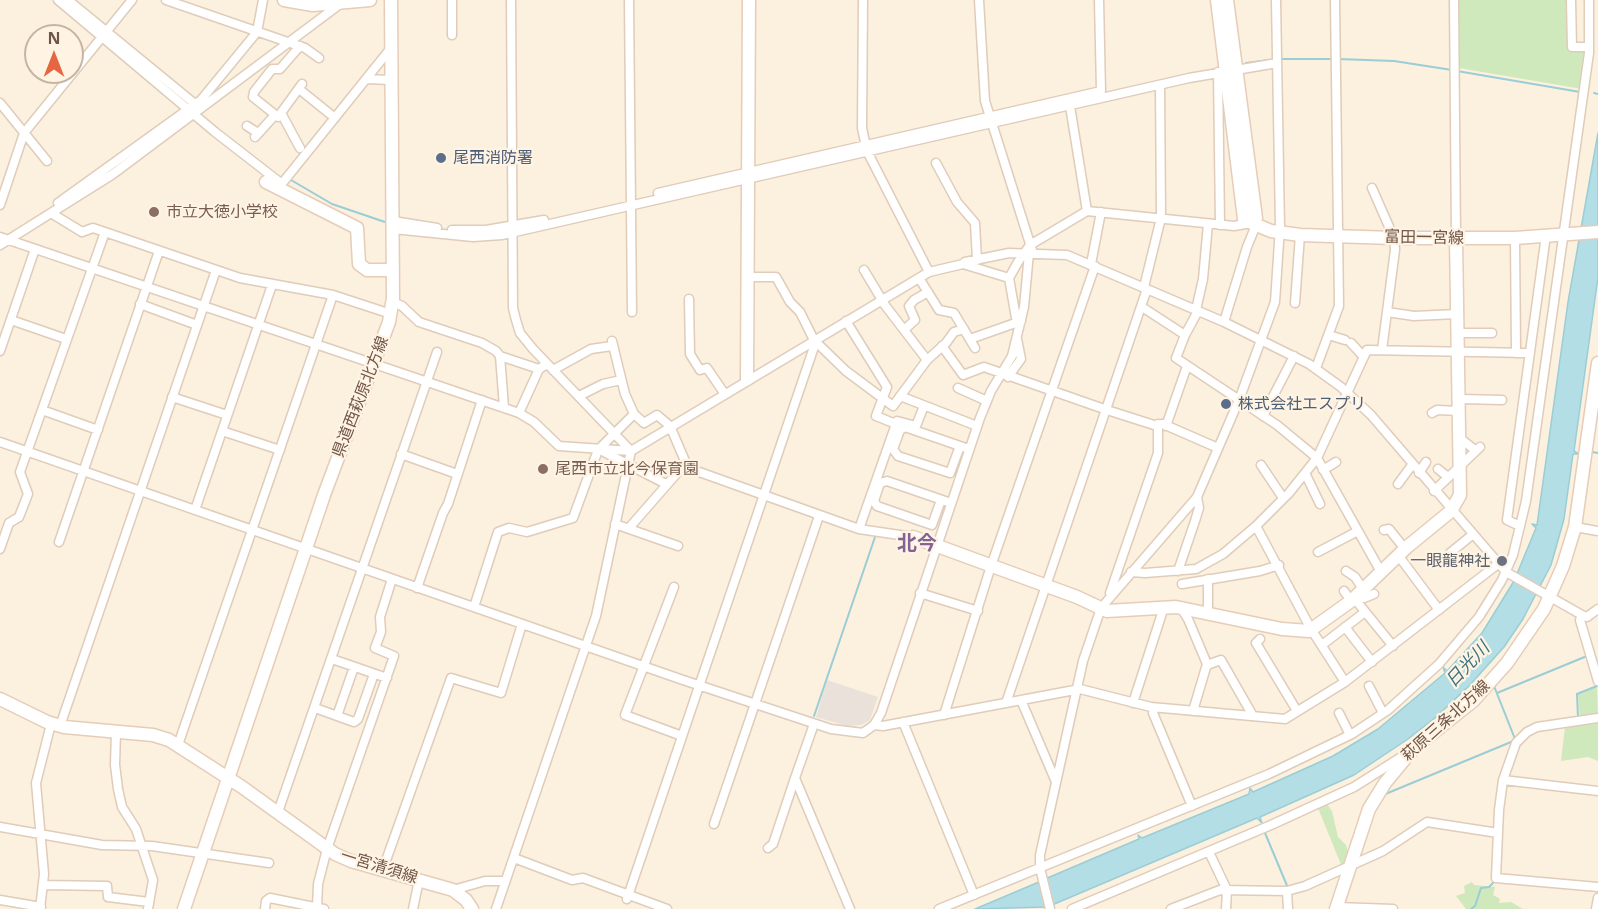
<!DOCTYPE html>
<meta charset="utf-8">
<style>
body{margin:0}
#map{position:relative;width:1598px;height:909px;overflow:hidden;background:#fcf0de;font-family:"Noto Sans",sans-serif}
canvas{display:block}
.north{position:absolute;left:24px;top:24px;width:60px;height:60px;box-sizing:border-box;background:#fff4e4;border:2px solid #c6b5a5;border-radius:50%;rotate:0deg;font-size:16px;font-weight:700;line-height:24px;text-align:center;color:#715647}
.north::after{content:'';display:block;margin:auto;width:21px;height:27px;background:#e76642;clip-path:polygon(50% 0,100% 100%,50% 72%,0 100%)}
</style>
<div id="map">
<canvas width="1598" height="909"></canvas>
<div class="north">N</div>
</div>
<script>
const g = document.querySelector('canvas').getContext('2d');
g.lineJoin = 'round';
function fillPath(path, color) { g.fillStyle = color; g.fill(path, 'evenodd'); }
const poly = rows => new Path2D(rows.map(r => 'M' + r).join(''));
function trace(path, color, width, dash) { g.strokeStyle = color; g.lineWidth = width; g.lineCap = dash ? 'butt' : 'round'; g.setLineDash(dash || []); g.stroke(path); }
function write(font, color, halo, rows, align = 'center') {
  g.font = font + ' "Noto Sans","Noto Sans JP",sans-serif'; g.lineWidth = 4.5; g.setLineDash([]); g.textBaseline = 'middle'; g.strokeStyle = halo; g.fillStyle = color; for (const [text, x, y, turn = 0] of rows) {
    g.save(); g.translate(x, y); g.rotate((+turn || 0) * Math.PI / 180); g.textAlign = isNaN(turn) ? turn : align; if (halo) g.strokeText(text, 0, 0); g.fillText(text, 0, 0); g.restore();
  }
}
fillPath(poly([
 [827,680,878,697,870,720,861,725,847,726,816,717]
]), '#eae2da');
fillPath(poly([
 [1459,0,1569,0,1570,47,1586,48,1582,89,1459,68],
 [1597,686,1598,717,1580,719,1578,694],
 [1598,720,1598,761,1588,757,1561,761,1565,727],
 [1327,804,1332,811,1338,837,1346,845,1349,856,1347,864,1342,867,1318,808],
 [1472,882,1474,885,1495,887,1493,895,1500,899,1499,903,1511,902,1523,909,1466,909,1456,896,1465,893,1464,886]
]), '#cfe9bd');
const water = poly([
 [1598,133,1598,277,1574,451,1579,454,1573,454,1564,519,1551,565,1523,619,1504,647,1469,686,1436,717,1408,739,1354,775,1260,817,1262,823,1257,818,1052,905,1045,879,1139,839,1138,835,1142,838,1249,794,1250,788,1253,792,1333,756,1378,729,1445,673,1443,667,1447,671,1482,633,1514,581,1536,528,1532,524,1537,525,1568,302,1598,133],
 [1039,882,1046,907,975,909,1039,882]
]);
fillPath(water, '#b3dee5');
trace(water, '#9acdd6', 1.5);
trace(poly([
 [1278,59,1332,59],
 [1338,59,1394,61,1452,70],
 [1246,63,1269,60],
 [1457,71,1580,92],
 [1594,93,1598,94],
 [291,180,332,204,385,222],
 [1592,452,1598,453],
 [1506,560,1510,552],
 [1494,686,1515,739],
 [1497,693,1587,656],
 [814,716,875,537],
 [1578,717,1577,694,1597,686],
 [1383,795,1511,742],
 [1265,833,1288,888],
 [1471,909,1475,906,1481,888,1489,887,1496,880]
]), '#9acdd6', 2);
const street = poly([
 [58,0,215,132,282,184],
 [68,0,195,104],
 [166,0,305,48,319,58],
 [452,0,452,35],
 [629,0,632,312],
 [863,0,862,128,865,142,869,155,929,272],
 [979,0,985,101,1032,250],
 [1454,0,1456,239],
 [1571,0,1572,47,1589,47],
 [300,46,280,69,272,69,254,92,253,97,278,117,302,84],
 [1218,72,1220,225],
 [366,79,391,48],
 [299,89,335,118],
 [0,103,47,161],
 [1070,106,1087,211],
 [281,113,300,148],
 [247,126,258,133],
 [255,137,275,115],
 [936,163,957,202,975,223,977,260],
 [280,186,366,79,391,80],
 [1372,188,1394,238,1395,250,1382,350],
 [658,193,1101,91,1099,0],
 [58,203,201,100,257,32,263,0],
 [0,205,24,133,132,0],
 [51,213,82,232,93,228,240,278,333,295,391,314],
 [393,221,437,228],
 [393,229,473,237,502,235,1189,78,1277,63],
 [452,230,486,230,544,220],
 [0,237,519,413,534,422,559,446,631,451,929,272,963,264,1009,278],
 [1515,238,1516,353],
 [0,245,113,174,340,4],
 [965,262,1009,253,1067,255,1224,322,1309,364,1341,387,1371,415,1506,572,1582,615],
 [1091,264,1101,212],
 [864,270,882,300],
 [747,277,776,277,790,302,800,312,814,340,846,371,893,406,927,360,946,343,954,332,964,329],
 [919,278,939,310,954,313,975,348],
 [1144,287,1161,218,1160,85],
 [689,299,690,354,700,370,707,368,724,393],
 [881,300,927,360],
 [393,302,402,306,419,322,482,343,496,351,500,356,504,407],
 [1295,303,1300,235],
 [140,304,197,325],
 [1142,307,1185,335],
 [1196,310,1203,279,1208,224],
 [1198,311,1185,335,1176,358,1277,425,1317,458,1381,572],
 [1387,312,1414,316,1457,314],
 [11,320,66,339],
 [846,321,887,387,876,416,896,424],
 [1224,322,1247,247,1256,225],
 [905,329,915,320,909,306,914,300,928,292],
 [1458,333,1492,333],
 [1329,335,1345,340],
 [970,339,1021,321,1016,318,1009,278,1018,262,1030,245,1087,211,1234,226,1251,223],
 [612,341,625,394,634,414,644,423,657,415,670,426,688,468,859,529,913,537],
 [1351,343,1363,356],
 [942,346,963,375,984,367,1107,410,1154,425,1163,424,1218,448],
 [0,351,35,249],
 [500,356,539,369],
 [1316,368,1339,306,1335,0],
 [553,370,591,349,612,346],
 [1008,377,1021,359,1017,339],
 [958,388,987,401],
 [579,396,603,384,621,380],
 [900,396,977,426],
 [172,397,227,415],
 [1460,399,1502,400],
 [42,410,98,430],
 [519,413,539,369,547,364],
 [1432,413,1437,410,1460,411],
 [1263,416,1294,356],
 [1166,426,1187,366],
 [222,431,280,450],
 [1460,438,1476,451],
 [0,442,683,680,831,729,863,733,874,725,881,713,980,418,991,391,1012,356,1024,307,1029,253],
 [960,446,950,473,898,456,893,449,900,430,905,427,960,446,969,449],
 [604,452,666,484],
 [401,454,457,474],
 [1261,465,1283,498],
 [1438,469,1448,477],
 [1323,470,1336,462],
 [1305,473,1320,504],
 [1419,473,1426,462],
 [1398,484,1412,465],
 [1434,491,1480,447],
 [941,500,932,525,877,506,874,501,880,483,887,481,951,503],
 [195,510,272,285],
 [615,524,678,546],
 [1256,526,1311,629,1345,682],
 [1520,526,1507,520,1546,235],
 [1575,527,1598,531],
 [629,528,685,464],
 [859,529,897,421,916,426,924,406],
 [1384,530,1389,529,1405,549],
 [59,542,159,251],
 [0,549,9,523,19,517,28,494,20,472,105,232],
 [1318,552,1358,531],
 [1450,553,1472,535],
 [1398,555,1439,610],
 [1178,571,1195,521,1199,508,1197,497],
 [1346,571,1355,577,1363,589],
 [1131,572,1145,573,1196,569,1223,554,1256,526,1289,493,1317,458,1367,350,1530,353],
 [1182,584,1260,571,1279,565],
 [674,587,625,715,682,736],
 [417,588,443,513,448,504,482,400],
 [1344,591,1351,601],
 [920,593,978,611],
 [1110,593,1158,453,1158,424],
 [1356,596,1364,598,1374,594],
 [1354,598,1393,646],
 [474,607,498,532,509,528,527,532,573,518,598,450,634,414],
 [1181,608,1188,619,1207,664,1193,711],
 [1598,609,1587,617,1582,615,1580,620,1598,681],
 [1208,613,1208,579],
 [1345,627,1372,662],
 [1260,639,1256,643,1297,711],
 [1322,645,1365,612],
 [332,659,387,678],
 [1207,665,1221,660,1253,716],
 [1369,686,1383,713],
 [1021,700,1056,782],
 [1006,703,1147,289],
 [1133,703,1164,607],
 [315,708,354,722,358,719,374,674],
 [1154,708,1153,713,1192,806],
 [1339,713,1350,735],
 [944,715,991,566,1095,266],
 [337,716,354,667],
 [1598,718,1537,727,1527,732,1516,743,1503,780,1499,810,1496,878,1598,887],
 [903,722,974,895],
 [814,724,795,778,850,909],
 [874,725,883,726,1080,689,1151,707,1285,719,1345,682,1498,564],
 [60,726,216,270],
 [116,732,115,765,118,789,122,807,136,829,153,880,148,909],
 [178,745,333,295],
 [1503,780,1598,791],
 [278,812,437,352],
 [714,824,819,516],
 [0,827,102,845,152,846,269,863],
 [768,848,773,844,795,778],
 [1209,852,1227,890,1226,909],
 [514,858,572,880,583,878,667,909],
 [383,869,451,678,501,693,522,624],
 [43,885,107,886,108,897,149,902],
 [453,890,485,881,505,881],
 [1287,891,1288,909],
 [627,899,816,341],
 [0,900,41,907],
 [1337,907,1393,909],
 [317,908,318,884,327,849,394,656,375,648,381,632,380,617,392,579],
 [40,909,44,874,36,783,51,724],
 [265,909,266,901,270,898,324,909],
 [413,909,419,880],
 [496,909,596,616,631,451,533,349,520,333,516,320,513,308,511,0],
 [939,909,1269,774,1352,734,1388,710,1439,664,1479,617,1502,580,1513,555,1526,501,1589,53,1589,0],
 [1050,909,1040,868,1040,855,1083,661,1101,608,1197,497,1239,400,1275,302,1280,227,1276,0],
 [1072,909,1271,825,1354,787,1403,756],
 [1171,909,1220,890,1287,891,1305,886,1383,851,1427,822,1498,833],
 [1596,909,1598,898]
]);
const secondary = poly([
 [284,0,313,5,370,0],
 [1217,0,1244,219,1252,223,1271,231,1300,235,1394,238,1515,238,1598,232],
 [1227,0,1256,218,1252,223],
 [266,182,357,228,359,264,367,270,393,270],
 [747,379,749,0],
 [913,537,1077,597,1107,611,1176,607,1282,629,1309,631,1351,601,1407,547,1451,511,1460,495,1456,239],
 [0,699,47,722,64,727,153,735,169,740,242,787,335,854,351,861,453,890,466,900,472,909],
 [184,909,324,495,389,322,393,298,391,0],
 [1336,909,1369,809,1385,783,1414,748,1473,701,1507,663,1544,609,1563,566,1575,527,1598,363]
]);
trace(street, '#dfccba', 11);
trace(secondary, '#e5cdb8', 15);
trace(street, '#fff', 8);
trace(secondary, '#fff', 12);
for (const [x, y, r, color] of [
 [441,158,6,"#5c6f8a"],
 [154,212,6,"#8d6e63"],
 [1226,404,6,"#5c6f8a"],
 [543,469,6,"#8d6e63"],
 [1502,561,6,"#6b7280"]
]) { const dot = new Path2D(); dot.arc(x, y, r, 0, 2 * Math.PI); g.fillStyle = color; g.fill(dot); trace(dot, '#fff4e4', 2); }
write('16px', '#4e5e75', '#fff4e4', [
 ["尾西消防署",453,158],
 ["株式会社エスプリ",1238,404]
], 'left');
write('16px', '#785e54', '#fff4e4', [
 ["市立大徳小学校",166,212],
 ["尾西市立北今保育園",555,469]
], 'left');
write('16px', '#715647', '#fff4e4', [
 ["富田一宮線",1424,238,1],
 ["県道西萩原北方線",361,397,-69],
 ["萩原三条北方線",1446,721,-42],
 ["一宮清須線",379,867,17]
]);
write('16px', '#5b616d', '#fff4e4', [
 ["一眼龍神社",1490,561]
], 'right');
write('italic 18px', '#3e747f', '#fff4e4', [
 ["日光川",1468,665,-47]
]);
write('bold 20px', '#846295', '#fff4e4', [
 ["北今",917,544]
]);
</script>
